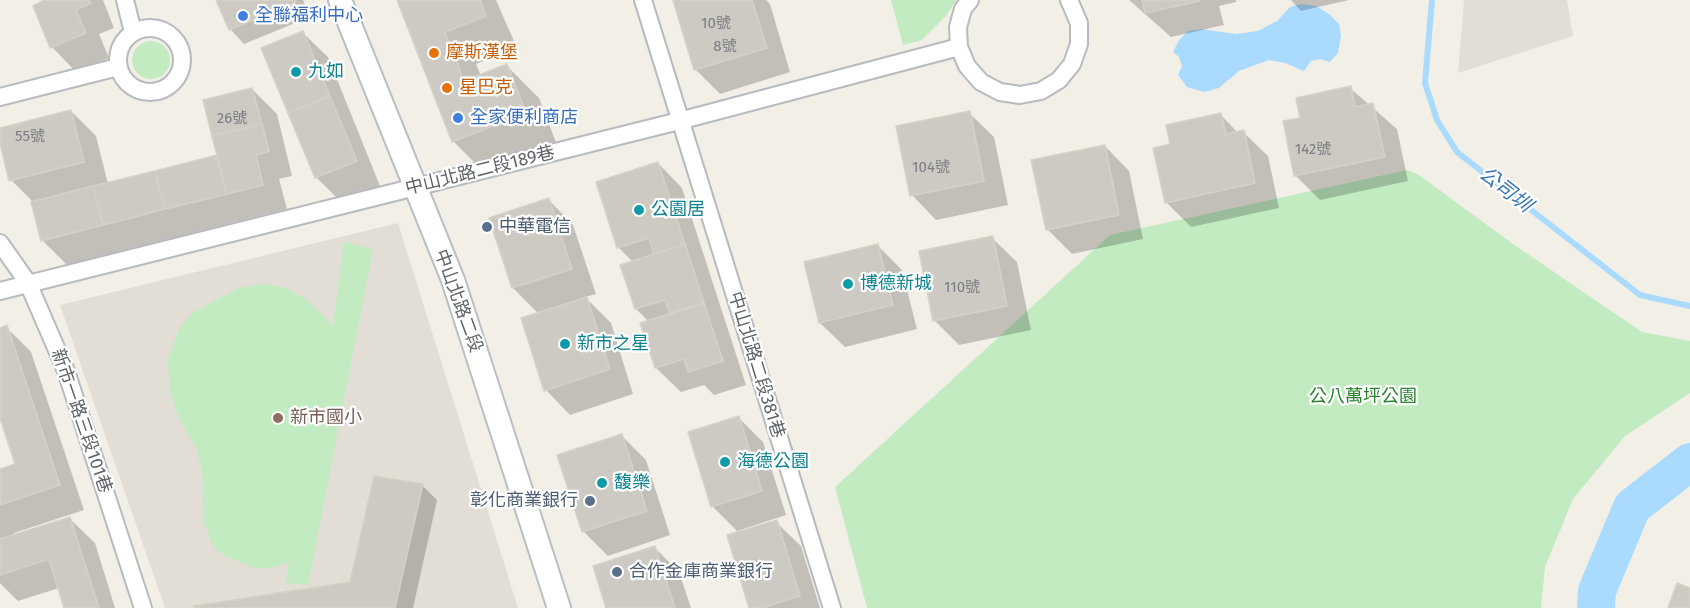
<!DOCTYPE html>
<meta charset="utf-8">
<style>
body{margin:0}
canvas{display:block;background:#f2efe7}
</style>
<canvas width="1690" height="608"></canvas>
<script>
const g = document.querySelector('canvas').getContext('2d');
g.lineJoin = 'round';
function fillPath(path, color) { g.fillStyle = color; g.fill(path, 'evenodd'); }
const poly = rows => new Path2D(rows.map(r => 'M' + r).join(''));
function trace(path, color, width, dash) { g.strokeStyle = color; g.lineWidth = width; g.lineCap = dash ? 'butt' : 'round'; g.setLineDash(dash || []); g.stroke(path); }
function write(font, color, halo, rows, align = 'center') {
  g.font = font + ' "Fira Sans","Noto Sans TC",sans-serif'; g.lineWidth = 4.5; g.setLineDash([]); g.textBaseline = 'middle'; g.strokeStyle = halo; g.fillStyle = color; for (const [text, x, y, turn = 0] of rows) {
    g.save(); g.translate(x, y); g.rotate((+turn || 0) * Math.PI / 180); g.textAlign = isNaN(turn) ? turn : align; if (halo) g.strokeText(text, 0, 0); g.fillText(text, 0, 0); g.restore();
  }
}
fillPath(poly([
 [1464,0,1567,0,1573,36,1458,73],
 [398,223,518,608,165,608,60,305]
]), '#e2ded6');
fillPath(poly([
 [891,0,956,0,946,16,922,40,903,45],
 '132 60a19 19 0 1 1 38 0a19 19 0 1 1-38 0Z',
 [1407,170,1419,175,1513,244,1642,332,1690,341,1690,393,1625,436,1573,499,1545,567,1541,608,867,608,835,487,1110,235],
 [344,242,373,249,308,585,286,583,289,562,271,568,255,568,226,557,213,546,204,522,202,471,196,448,179,418,170,392,168,358,180,327,193,312,241,287,267,284,283,287,306,299,333,326]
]), '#c2ebc2');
fillPath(poly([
 [1301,4,1316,6,1329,14,1339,24,1341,36,1338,53,1330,62,1320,59,1311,61,1304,71,1285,63,1269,60,1239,71,1219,88,1204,92,1187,87,1178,75,1182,66,1179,57,1173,52,1179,40,1188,31,1201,29,1236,34,1258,31,1277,21,1290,7]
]), '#aadbff');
fillPath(poly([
 [46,0,103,0,114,28,99,34,109,58,76,72,52,47],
 [218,0,303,0,310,17,244,44,230,29],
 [398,0,496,0,517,48,476,64,481,76,507,66,539,98,557,145,485,173,453,141],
 [676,0,766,0,770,4,790,72,720,94,695,69],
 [1129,0,1236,0,1236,2,1219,6,1224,25,1171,37],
 [1291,0,1349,0,1301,11],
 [303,33,328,57,380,186,341,202,316,177],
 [1350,88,1397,129,1408,181,1320,200,1296,176,1301,119],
 [252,89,277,114,292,176,279,179,287,209,67,265,42,240,34,203,11,180,0,129,71,111,96,136,108,184,219,156],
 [969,113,994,137,1008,205,936,220,912,195],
 [1221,115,1238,133,1243,132,1268,156,1279,208,1191,227,1166,202,1172,145],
 [1105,146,1129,171,1143,239,1072,254,1047,229],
 [658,163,682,188,746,385,714,395,704,385,681,392,656,368,649,322,636,309,622,266,633,262,618,247],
 [549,200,573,225,596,294,585,297,611,323,633,394,570,415,546,390,539,314,513,288],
 [992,238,1017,262,1031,330,959,345,935,321],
 [877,245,902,270,917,329,845,347,820,323],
 [6,327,31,352,84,510,14,533,14,536,70,519,95,543,115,608,65,608,59,588,18,601,0,583,0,471,17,465,0,414,0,329],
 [739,418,763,442,786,515,737,531,712,506],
 [622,436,646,460,670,535,608,556,583,531],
 [423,486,437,500,413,608,196,608,351,584],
 [776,522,801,546,820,608,751,608],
 [655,548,679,572,691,608,608,608]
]), '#0003');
trace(poly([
 [1432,0,1425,83,1437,120,1457,152,1640,295,1690,306]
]), '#aadbff', 6);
trace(poly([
 [1596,608,1597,591,1632,507,1690,462]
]), '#aadbff', 38);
const building = poly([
 [89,0,91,3,76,10,86,33,50,48,33,6,44,0,89,0],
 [216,0,295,0,296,2,229,30,216,0],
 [397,0,480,0,486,16,445,32,464,81,507,64,526,113,452,142,397,0],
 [673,0,752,0,767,48,694,70,673,0],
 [1142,0,1200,0,1200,1,1145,13,1142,0],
 [303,31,330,96,288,113,261,48,303,31],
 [1351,86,1355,107,1373,103,1385,157,1294,176,1283,121,1300,118,1296,98,1351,86],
 [252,88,262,124,212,136,203,100,252,88],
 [330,96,357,161,315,178,288,113,330,96],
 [71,110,84,162,9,181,0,143,0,128,71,110],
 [970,111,984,181,910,196,896,126,970,111],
 [1221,113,1226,134,1244,130,1255,183,1165,203,1153,148,1170,144,1166,125,1221,113],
 [262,124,269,151,256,155,263,185,227,194,212,136,262,124],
 [1105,145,1119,215,1046,230,1031,160,1105,145],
 [217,155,227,194,165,209,155,171,217,155],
 [658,162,685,244,654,254,649,238,617,248,596,182,658,162],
 [155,171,165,209,103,225,93,186,155,171],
 [93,186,103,225,41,241,31,202,93,186],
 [549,198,572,269,512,288,489,218,549,198],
 [993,236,1007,306,933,321,919,251,993,236],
 [685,244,704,303,670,314,665,300,635,309,620,265,685,244],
 [878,244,893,305,819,323,804,262,878,244],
 [587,297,610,369,544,391,521,318,587,297],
 [704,303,723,361,688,372,684,359,655,368,640,323,704,303],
 [7,325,60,485,0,505,0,469,15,464,0,418,0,328,7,325],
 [739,416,762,491,711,507,688,432,739,416],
 [622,434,647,511,582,532,557,455,622,434],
 [374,476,423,484,395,608,194,608,194,606,350,582,374,476],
 [70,517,99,608,64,608,49,559,0,575,0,539,70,517],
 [777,520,800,596,762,608,749,608,727,535,777,520],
 [655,546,675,608,606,608,593,566,655,546],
 [1677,583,1690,588,1690,608,1668,608,1677,583]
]);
fillPath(building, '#cdcac4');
trace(building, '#d7d1c4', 1.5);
const street = poly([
 [125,0,133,32],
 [643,0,832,608],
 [970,0,963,9,958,27,959,47,967,66,981,82,1000,92,1020,95,1041,91,1059,80,1072,64,1079,44,1079,23,1069,0],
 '118 60a32 32 0 1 1 64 0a32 32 0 1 1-64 0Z',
 [0,97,118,67],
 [0,243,28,283,66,371,143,608],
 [0,291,679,121,959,47]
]);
const secondary = poly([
 [340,0,453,280,559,608]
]);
trace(street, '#b7babf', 20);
trace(secondary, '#babec4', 26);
trace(street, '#fff', 16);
trace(secondary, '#fff', 22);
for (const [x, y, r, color] of [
 [243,16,6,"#3f7fe0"],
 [434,53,6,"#e8710a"],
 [296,72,6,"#0f9aa8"],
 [447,88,6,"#e8710a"],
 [458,118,6,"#3f7fe0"],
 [639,210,6,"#0f9aa8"],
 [487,227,6,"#5c6f8a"],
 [848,284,6,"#0f9aa8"],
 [565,344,6,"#0f9aa8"],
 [278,418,6,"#8d6e63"],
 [725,462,6,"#0f9aa8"],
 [602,483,6,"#0f9aa8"],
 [590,501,6,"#5c6f8a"],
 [617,572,6,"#5c6f8a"]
]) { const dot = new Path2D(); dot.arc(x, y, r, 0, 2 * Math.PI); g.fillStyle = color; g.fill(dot); trace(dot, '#fff', 2); }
write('15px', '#7a7d80', null, [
 ["10號",716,24],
 ["8號",725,47],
 ["26號",232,119],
 ["55號",30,137],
 ["142號",1313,150],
 ["104號",931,168],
 ["110號",962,288]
]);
write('18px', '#366cbe', '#fff', [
 ["全聯福利中心",255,16],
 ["全家便利商店",470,118]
], 'left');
write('18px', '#c56008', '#fff', [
 ["摩斯漢堡",446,53],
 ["星巴克",459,88]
], 'left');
write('18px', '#0d838f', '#fff', [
 ["九如",308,72],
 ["公園居",651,210],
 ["博德新城",860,284],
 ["新市之星",577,344],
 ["海德公園",737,462],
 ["馥樂",614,483]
], 'left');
write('18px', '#5e6369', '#fff', [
 ["中山北路二段189巷",480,171,-14],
 ["中山北路二段",458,301,70],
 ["中山北路二段381巷",756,365,73],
 ["新市一路三段101巷",81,421,71]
]);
write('18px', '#4e5e75', '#fff', [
 ["中華電信",499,227],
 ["彰化商業銀行",578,501,"right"],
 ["合作金庫商業銀行",629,572]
], 'left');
write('18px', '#2b822e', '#fff', [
 ["公八萬坪公園",1363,397]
]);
write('18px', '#785e54', '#fff', [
 ["新市國小",290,418]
], 'left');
write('italic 20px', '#3876b3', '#fff', [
 ["公司圳",1505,190,38]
]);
</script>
